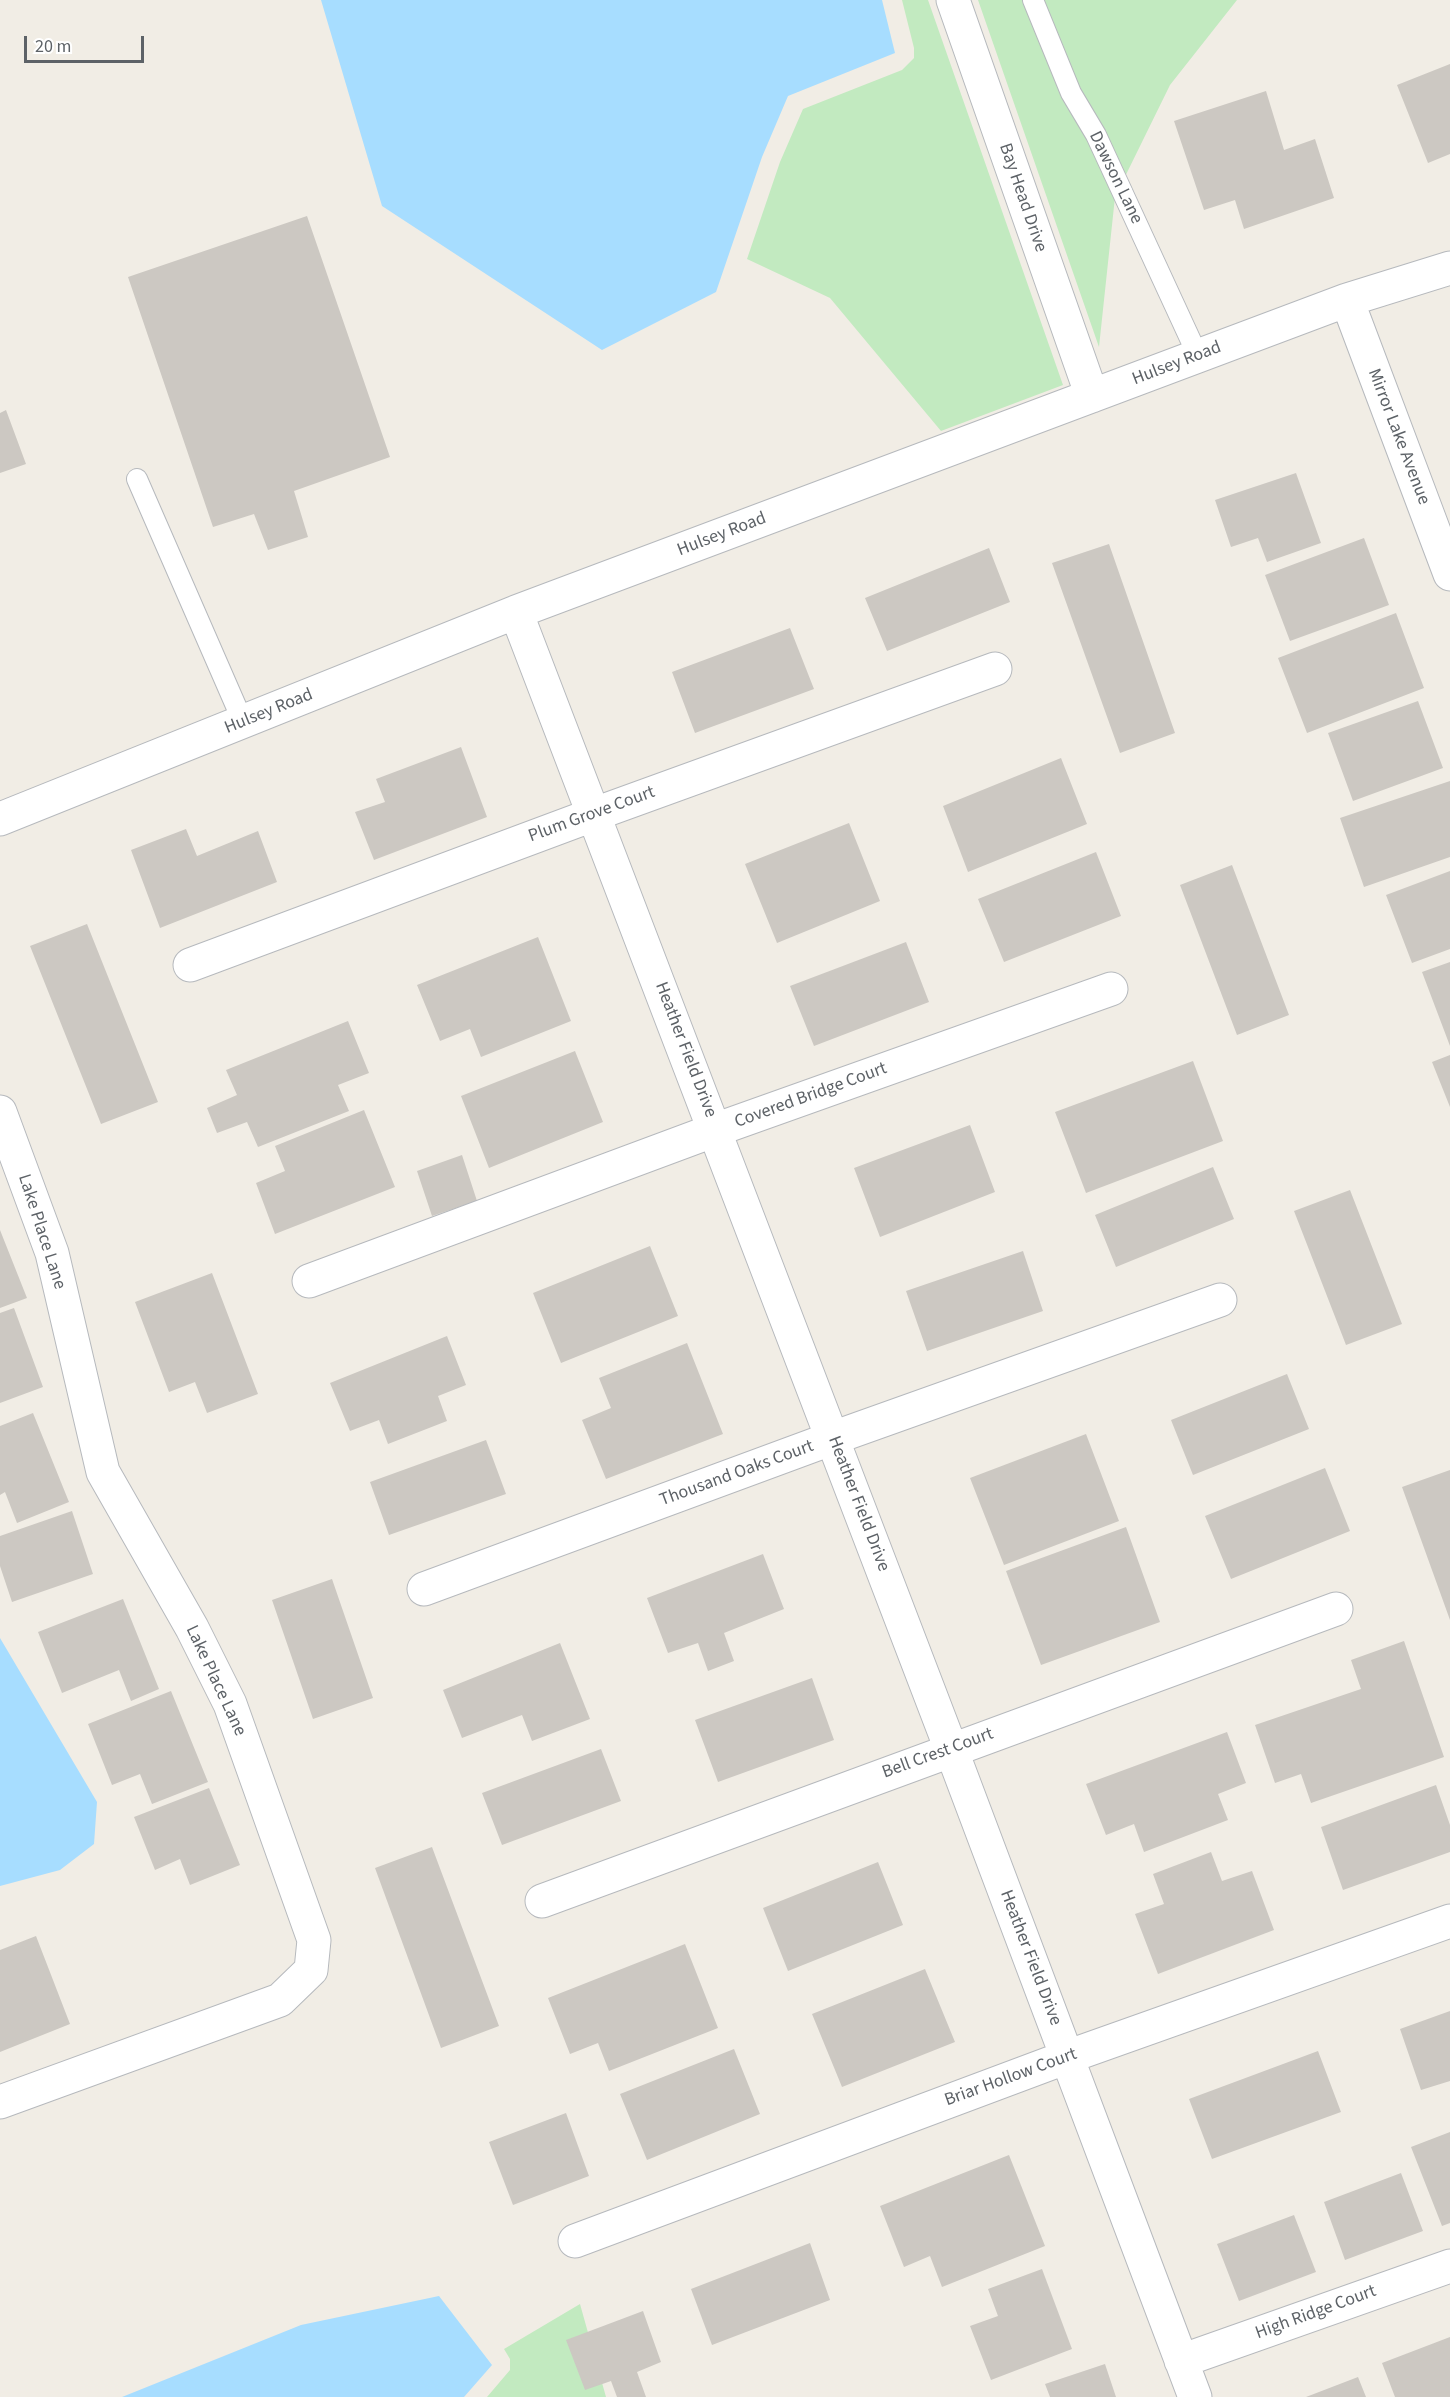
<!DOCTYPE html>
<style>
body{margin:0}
#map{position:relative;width:1450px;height:2397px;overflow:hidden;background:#f1ede5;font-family:"Source Sans 3",sans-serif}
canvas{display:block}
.scale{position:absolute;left:24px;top:36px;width:120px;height:27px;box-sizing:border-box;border:3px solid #5d6267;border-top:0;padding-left:8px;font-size:18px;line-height:21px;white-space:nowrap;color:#5d6267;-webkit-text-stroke:4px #fff;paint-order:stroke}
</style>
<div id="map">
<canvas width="1450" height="2397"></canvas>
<div class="scale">20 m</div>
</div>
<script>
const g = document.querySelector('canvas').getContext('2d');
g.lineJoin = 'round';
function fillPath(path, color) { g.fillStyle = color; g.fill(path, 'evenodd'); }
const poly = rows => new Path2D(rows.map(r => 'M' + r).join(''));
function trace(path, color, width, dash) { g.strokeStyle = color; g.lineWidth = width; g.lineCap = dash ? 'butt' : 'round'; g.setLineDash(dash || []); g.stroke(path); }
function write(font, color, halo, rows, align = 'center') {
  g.font = font + ' "Source Sans 3",sans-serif'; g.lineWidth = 4.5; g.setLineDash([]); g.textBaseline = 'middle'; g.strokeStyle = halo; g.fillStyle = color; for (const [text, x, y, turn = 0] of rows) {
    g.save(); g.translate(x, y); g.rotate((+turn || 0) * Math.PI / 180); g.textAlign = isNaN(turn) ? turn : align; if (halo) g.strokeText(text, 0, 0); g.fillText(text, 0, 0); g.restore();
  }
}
fillPath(poly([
 [902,0,928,0,1063,385,941,431,830,298,747,259,780,162,803,109,902,70,914,58,914,48],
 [978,0,1237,0,1170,85,1115,197,1099,347],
 [580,2304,606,2397,487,2397,510,2370,510,2359,504,2349]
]), '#c2eac0');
fillPath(poly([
 [321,0,882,0,895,53,788,96,762,157,716,292,602,350,382,206],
 [0,1638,97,1802,94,1844,60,1870,0,1886],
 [439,2296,492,2365,464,2397,122,2397,301,2325]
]), '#a7ddff');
fillPath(poly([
 [1450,64,1450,154,1428,163,1397,85],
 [1266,91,1284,150,1315,139,1334,198,1244,229,1235,200,1204,210,1174,121],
 [307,216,390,457,294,491,308,537,268,550,254,514,213,527,128,277],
 [6,410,26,464,0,473,0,413],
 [1296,473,1321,543,1267,562,1258,538,1231,547,1215,500],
 [1364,538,1389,605,1290,641,1265,575],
 [1109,544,1175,733,1120,753,1052,563],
 [989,548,1010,602,887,651,865,598],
 [1396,613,1424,688,1307,733,1278,658],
 [790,628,814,689,695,733,672,672],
 [1418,701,1443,768,1353,801,1328,733],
 [461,747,487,817,374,860,355,812,385,802,376,779],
 [1061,758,1087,824,968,872,943,806],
 [1450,781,1450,857,1364,887,1340,818],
 [849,823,880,901,777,943,745,864],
 [186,829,197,856,258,831,277,882,160,928,131,850],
 [1096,852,1121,916,1004,962,978,899],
 [1232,865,1289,1015,1237,1035,1180,885],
 [1450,871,1450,949,1412,963,1386,895],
 [87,924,158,1102,101,1124,30,946],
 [538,937,571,1021,481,1057,470,1029,440,1041,417,985],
 [906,942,929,1002,814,1046,790,986],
 [1450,962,1450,1046,1422,972],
 [348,1021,369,1073,338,1085,349,1111,258,1147,247,1122,217,1133,207,1108,237,1095,226,1070],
 [575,1051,603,1122,489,1168,461,1096],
 [1450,1055,1450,1107,1432,1062],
 [1193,1061,1223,1141,1086,1193,1055,1112],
 [364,1110,395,1187,275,1234,256,1183,285,1171,275,1146],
 [970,1125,995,1192,880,1237,854,1168],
 [462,1155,477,1201,432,1216,417,1171],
 [1213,1167,1234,1219,1116,1267,1095,1215],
 [1350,1190,1402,1324,1346,1345,1294,1211],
 [0,1230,27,1298,0,1308],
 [650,1246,678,1316,561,1363,533,1293],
 [1023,1251,1043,1311,927,1351,906,1291],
 [212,1273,258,1394,207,1413,195,1382,169,1392,135,1302],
 [14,1308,43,1387,0,1403,0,1313],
 [447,1336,466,1385,438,1396,447,1421,388,1444,379,1420,350,1431,330,1383],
 [687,1343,723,1434,606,1479,582,1420,611,1408,599,1378],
 [1287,1374,1309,1429,1193,1475,1171,1420],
 [33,1413,69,1502,17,1523,5,1492,0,1495,0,1426],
 [1086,1434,1119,1521,1004,1565,970,1478],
 [486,1440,506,1494,389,1535,370,1482],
 [1325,1468,1350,1531,1231,1579,1205,1516],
 [1450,1470,1450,1620,1402,1487],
 [72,1511,93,1574,12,1602,0,1566,0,1536],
 [1126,1527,1160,1622,1041,1665,1006,1571],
 [763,1554,784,1609,724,1633,734,1661,708,1671,698,1643,668,1653,647,1598],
 [332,1579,373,1698,313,1719,272,1600],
 [123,1599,159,1689,131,1701,119,1670,62,1693,38,1632],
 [1404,1641,1444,1757,1311,1803,1301,1774,1275,1783,1255,1725,1361,1689,1351,1660],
 [560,1643,590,1719,532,1741,522,1715,462,1738,443,1690],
 [812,1678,834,1740,718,1782,695,1720],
 [171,1691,208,1782,152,1804,140,1774,112,1785,88,1724],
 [1227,1732,1246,1783,1218,1794,1228,1820,1144,1852,1134,1824,1106,1835,1086,1784],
 [601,1749,621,1801,502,1845,482,1793],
 [1436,1785,1450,1825,1450,1852,1343,1890,1321,1827],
 [209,1788,240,1865,190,1885,180,1859,155,1870,134,1817],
 [432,1847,499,2026,441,2048,375,1868],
 [1211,1852,1222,1881,1252,1871,1274,1930,1158,1974,1135,1914,1164,1904,1153,1874],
 [878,1862,903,1925,788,1971,763,1908],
 [36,1936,70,2024,0,2052,0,1950],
 [685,1944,718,2028,609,2071,598,2043,570,2054,548,1998],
 [925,1969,955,2042,842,2087,812,2014],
 [1450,2011,1450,2081,1421,2090,1400,2029],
 [734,2049,760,2114,647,2160,620,2094],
 [1318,2051,1341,2112,1212,2159,1189,2099],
 [566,2113,589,2176,513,2205,489,2142],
 [1450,2132,1450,2223,1442,2226,1411,2147],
 [1009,2155,1045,2246,942,2287,930,2256,904,2267,880,2206],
 [1401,2173,1423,2231,1345,2260,1324,2202],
 [1294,2215,1316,2272,1239,2301,1217,2244],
 [810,2243,830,2300,712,2345,691,2289],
 [1042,2269,1072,2349,991,2380,970,2326,998,2316,988,2289],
 [643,2311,661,2362,637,2372,646,2397,617,2397,611,2381,585,2390,566,2340],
 [1450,2337,1450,2397,1395,2397,1382,2363],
 [1105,2364,1116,2397,1050,2397,1045,2384],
 [1358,2377,1366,2397,1306,2397]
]), '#ccc8c2');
const lane = poly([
 [1033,0,1071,93,1096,135,1198,356],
 [137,479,243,722]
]);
const street = poly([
 [953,0,1092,396],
 [1347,300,1450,574],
 [516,612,951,1749,1195,2397],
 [0,819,516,612,1347,300,1450,268],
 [190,965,595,814,995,669],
 [0,1112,52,1253,103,1472,192,1628,230,1704,314,1940,311,1970,280,2000,0,2102],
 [309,1281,715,1130,1111,989],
 [424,1589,833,1438,1220,1300],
 [542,1901,1336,1609],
 [575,2241,1067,2057,1450,1921],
 [1181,2361,1450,2266]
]);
trace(lane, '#b6b9bd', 22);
trace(street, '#b6b9bd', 35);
trace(lane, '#fff', 20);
trace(street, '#fff', 33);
write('18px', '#5d6267', '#fff', [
 ["Dawson Lane",1115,178,64],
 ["Bay Head Drive",1022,198,71],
 ["Hulsey Road",1177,364,-21],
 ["Mirror Lake Avenue",1398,437,69],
 ["Hulsey Road",722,535,-21],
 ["Hulsey Road",269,712,-22],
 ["Plum Grove Court",592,815,-20],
 ["Heather Field Drive",685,1050,69],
 ["Covered Bridge Court",811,1096,-20],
 ["Lake Place Lane",41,1232,72],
 ["Thousand Oaks Court",737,1474,-20],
 ["Heather Field Drive",858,1504,69],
 ["Lake Place Lane",215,1681,65],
 ["Bell Crest Court",938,1754,-20],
 ["Heather Field Drive",1030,1958,69],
 ["Briar Hollow Court",1011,2078,-20],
 ["High Ridge Court",1316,2313,-20]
]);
</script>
